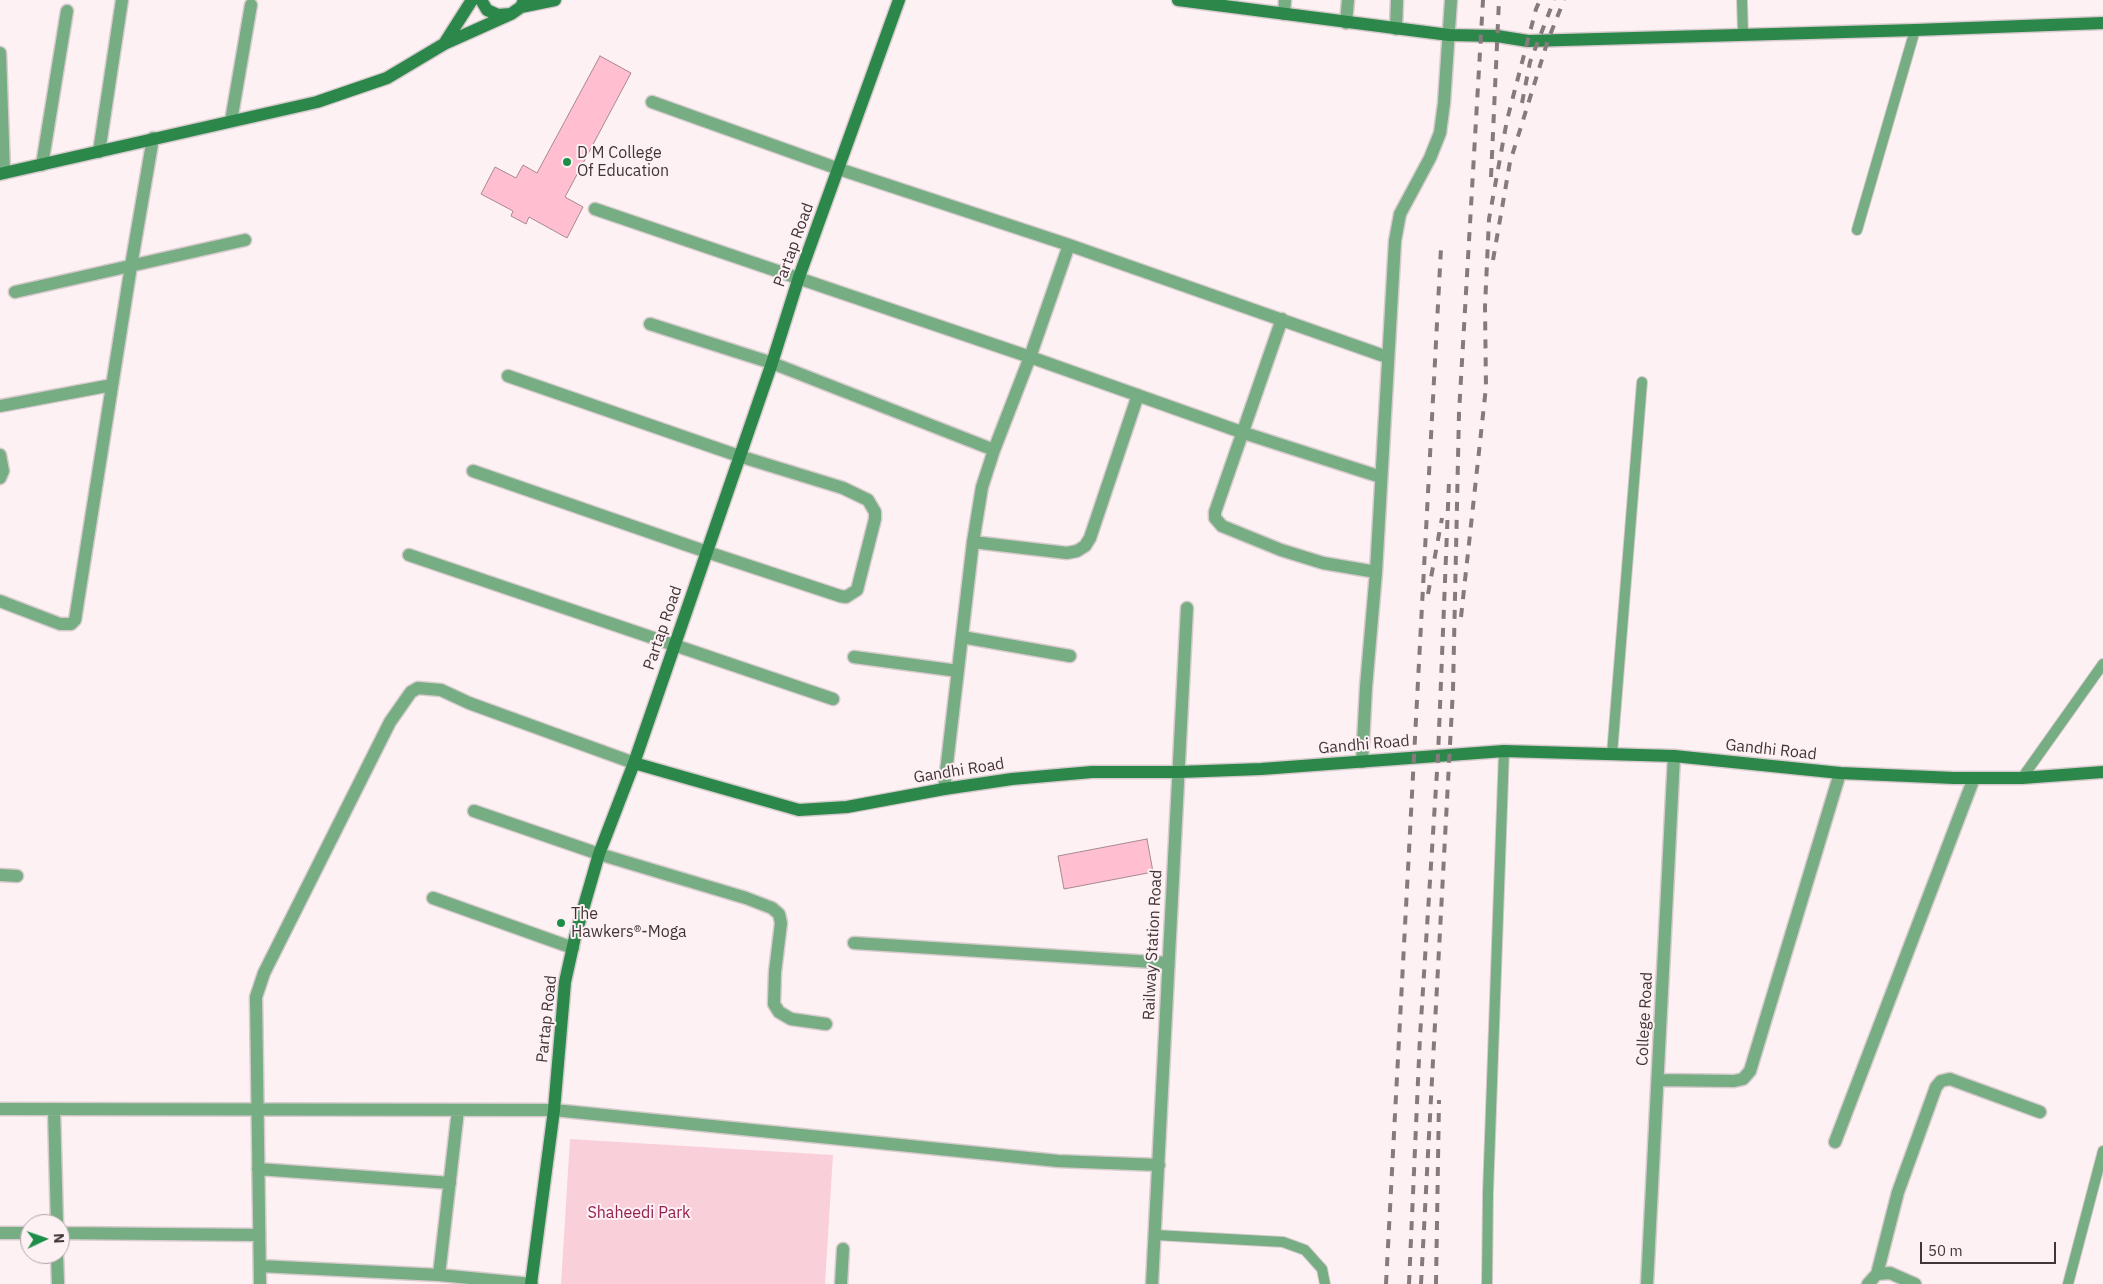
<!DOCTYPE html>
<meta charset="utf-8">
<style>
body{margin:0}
#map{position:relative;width:2103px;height:1284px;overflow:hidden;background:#fef1f4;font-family:"IBM Plex Sans",sans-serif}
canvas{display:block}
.north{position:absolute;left:20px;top:1214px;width:50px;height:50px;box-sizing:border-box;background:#fef1f4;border:1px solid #b2a6a9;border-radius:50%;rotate:87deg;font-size:14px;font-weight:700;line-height:20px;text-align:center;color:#413538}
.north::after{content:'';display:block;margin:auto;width:18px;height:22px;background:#1d8e48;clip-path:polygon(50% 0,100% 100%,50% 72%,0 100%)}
.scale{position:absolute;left:1920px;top:1242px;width:136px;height:22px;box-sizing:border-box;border:2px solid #413538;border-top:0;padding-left:6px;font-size:15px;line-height:18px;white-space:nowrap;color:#413538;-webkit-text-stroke:4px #fef1f4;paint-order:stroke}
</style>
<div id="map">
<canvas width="2103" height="1284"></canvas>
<div class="north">N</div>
<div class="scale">50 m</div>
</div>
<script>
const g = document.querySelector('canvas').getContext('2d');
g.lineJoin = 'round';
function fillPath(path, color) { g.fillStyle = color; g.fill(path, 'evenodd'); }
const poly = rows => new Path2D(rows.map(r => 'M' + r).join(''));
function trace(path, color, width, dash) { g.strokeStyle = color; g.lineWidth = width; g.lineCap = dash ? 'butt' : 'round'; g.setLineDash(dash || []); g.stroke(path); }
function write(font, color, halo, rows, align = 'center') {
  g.font = font + ' "IBM Plex Sans",sans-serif'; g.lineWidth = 4; g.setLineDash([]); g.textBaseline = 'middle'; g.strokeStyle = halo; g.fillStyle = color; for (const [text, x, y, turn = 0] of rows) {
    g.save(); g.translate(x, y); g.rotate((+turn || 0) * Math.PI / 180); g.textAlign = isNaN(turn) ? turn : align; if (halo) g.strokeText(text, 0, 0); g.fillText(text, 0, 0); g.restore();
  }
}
fillPath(poly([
 [570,1139,833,1155,825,1284,561,1284]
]), '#f9d0da');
const building = poly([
 [600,56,631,73,565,197,583,207,567,238,529,217,526,224,511,216,513,211,481,194,495,167,516,178,523,165,537,173,600,56],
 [1147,839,1153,872,1064,889,1058,856,1147,839]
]);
fillPath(building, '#ffbfd0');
trace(building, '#a58990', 1);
const lane = poly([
 [1742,0,1743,34],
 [1857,230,1915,30],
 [1612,754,1642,382],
 [2022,778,2103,664],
 [1155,1235,1283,1242,1305,1250,1322,1269,1325,1284],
 [1487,1284,1488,1192,1504,751],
 [2068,1284,2103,1151]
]);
const street = poly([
 [1284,14,1285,0],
 [1346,23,1348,0],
 [1396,29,1397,0],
 [0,53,4,173],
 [652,102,839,169,1069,245,1387,357],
 [231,121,251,5],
 [99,152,122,0],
 [42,165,67,11],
 [595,209,1030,357,1244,433,1381,477],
 [15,292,245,240],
 [1282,319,1215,512,1215,518,1222,526,1281,550,1323,563,1376,572],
 [650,324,772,363,994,450],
 [0,406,112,385],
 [0,455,3,471,0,478],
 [473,471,707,552,840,596,846,597,857,590,875,519,875,512,868,500,843,488,739,456,508,376],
 [973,542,1067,553,1077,551,1085,546,1090,538,1138,395],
 [409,555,833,699],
 [0,601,60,624,71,624,75,620,131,266,153,138],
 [962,637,1070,656],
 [854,657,958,671],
 [1362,762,1366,687,1376,572,1395,241,1400,214,1430,158,1440,133,1444,103,1451,0],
 [944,789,973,542,982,487,994,450,1030,357,1069,245],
 [474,811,599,854,746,898,772,908,779,914,781,923,775,972,774,1004,779,1012,791,1019,826,1024],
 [0,875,17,876],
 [433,898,573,948],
 [854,943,1168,963],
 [1658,1080,1734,1081,1743,1079,1750,1071,1840,773],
 [0,1109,554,1110,1058,1161,1159,1165],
 [54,1109,57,1224],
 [1835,1142,1974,778],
 [258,1169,450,1183],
 [0,1233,30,1233],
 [60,1233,259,1235],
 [57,1254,58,1284],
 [260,1266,439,1275,532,1284],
 [1877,1274,1898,1192,1936,1087,1941,1081,1950,1079,1958,1082,2040,1112],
 [439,1275,458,1110],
 [260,1284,256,997,264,973,390,722,411,692,418,688,441,690,469,703,634,763],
 [841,1284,843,1249],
 [1152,1284,1187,608],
 [1647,1284,1674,756],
 [1868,1284,1877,1274,1890,1273,1915,1284]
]);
const secondary = poly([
 [481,0,487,10,498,15,511,14,521,7,524,0],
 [1178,0,1449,35,1497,36,1528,41,1915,30,2103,23],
 [521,7,555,0],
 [444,44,472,0],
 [0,174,317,102,387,78,444,44,511,14],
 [634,763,799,810,847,807,944,789,1012,779,1092,772,1179,772,1261,769,1504,751,1674,756,1840,773,1954,778,2022,778,2103,772],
 [531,1284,554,1110,565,982,575,937,599,854,634,763,772,363,799,277,899,0]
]);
trace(lane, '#d8cbce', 12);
trace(street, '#d8cbce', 15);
trace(secondary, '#d8cbce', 15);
trace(lane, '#76ad82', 10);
trace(street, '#76ad82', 12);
trace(secondary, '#2c884a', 12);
trace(poly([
 [1522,103,1530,62,1554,0],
 [1491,177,1499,0],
 [1493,260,1510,162,1548,40,1564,0],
 [1428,594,1442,518],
 [1461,617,1486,387,1485,307,1489,219,1507,120,1536,9,1540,0],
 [1386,1284,1441,248],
 [1409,1284,1420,1036,1438,756,1449,481],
 [1421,1284,1453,689,1459,413,1483,0],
 [1436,1284,1439,1100]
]), '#867a7d', 4, [9, 9]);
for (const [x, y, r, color] of [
 [567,162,5,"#1d8e48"],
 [561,923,5,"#1d8e48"]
]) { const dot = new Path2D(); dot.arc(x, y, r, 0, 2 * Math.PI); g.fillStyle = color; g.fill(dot); trace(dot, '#fef1f4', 2); }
write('16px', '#413538', '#fef1f4', [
 ["D M College",577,153],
 ["Of Education",577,171],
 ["The",571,914],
 ["Hawkers®-Moga",571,932]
], 'left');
write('16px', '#413538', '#fef1f4', [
 ["Partap Road",794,245,-70],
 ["Partap Road",663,628,-71],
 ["Gandhi Road",1364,745,-5],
 ["Gandhi Road",1771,750,6],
 ["Gandhi Road",959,771,-9],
 ["Railway Station Road",1153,945,-87],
 ["Partap Road",547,1019,-84],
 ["College Road",1645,1019,-87]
]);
write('16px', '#951f50', '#fef1f4', [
 ["Shaheedi Park",639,1213]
]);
</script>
